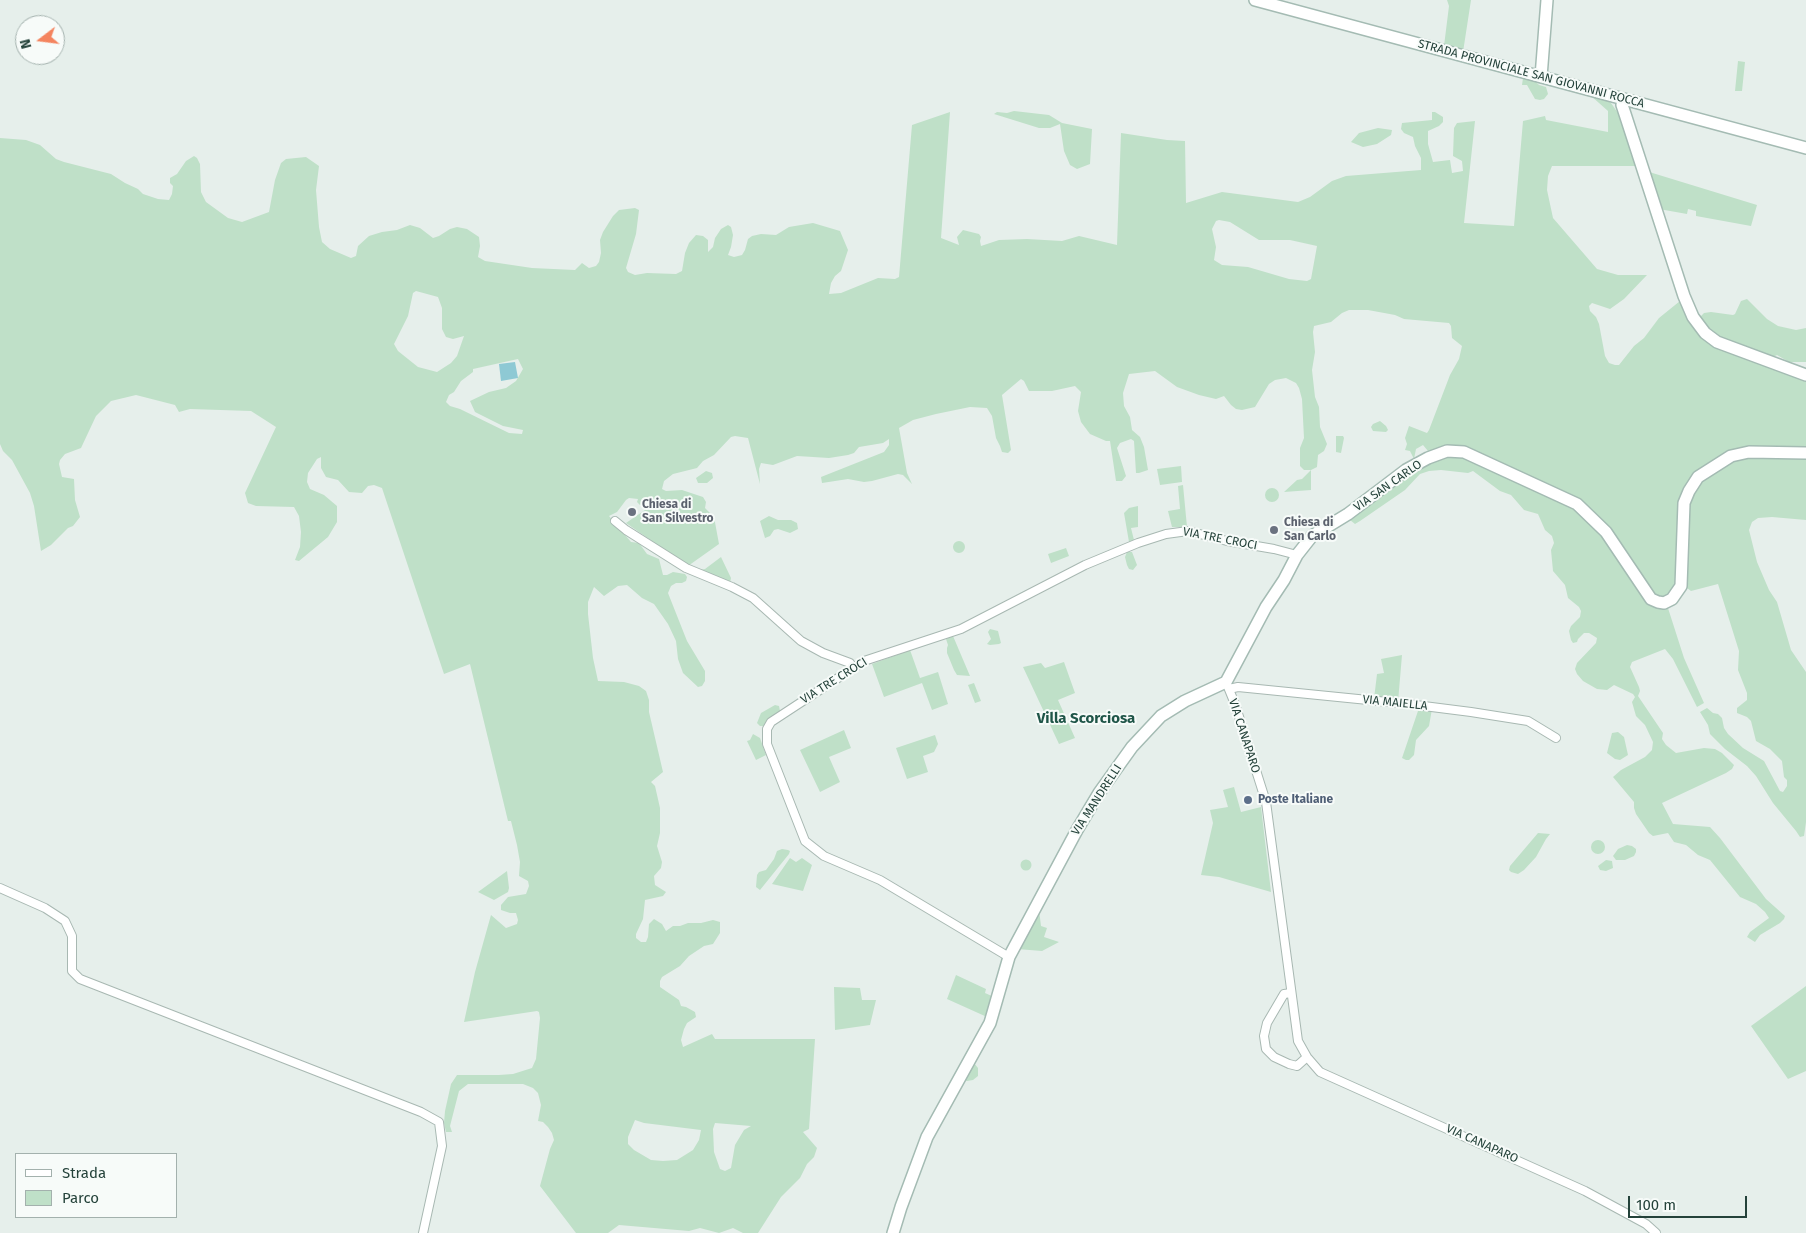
<!DOCTYPE html>
<style>
body{margin:0}
#map{position:relative;width:1806px;height:1233px;overflow:hidden;background:#e6efeb;font-family:"Fira Sans",sans-serif}
canvas{display:block}
.legend{position:absolute;left:15px;top:1153px;width:162px;height:65px;box-sizing:border-box;background:#f7fbf9;border:1px solid #a3b1ad;margin:0;padding:6px 9px;list-style:none;font-size:15px;color:#24423a}
.legend li{display:flex;align-items:center;gap:10px;height:25px}
.legend b{width:25px;border:1px solid #a3b1ad}
.north{position:absolute;left:15px;top:15px;width:50px;height:50px;box-sizing:border-box;background:#f7fbf9;border:1px solid #a3b1ad;border-radius:50%;rotate:255deg;font-size:14px;font-weight:700;line-height:20px;text-align:center;color:#24423a}
.north::after{content:'';display:block;margin:auto;width:18px;height:22px;background:#f4845f;clip-path:polygon(50% 0,100% 100%,50% 72%,0 100%)}
.scale{position:absolute;left:1628px;top:1196px;width:119px;height:22px;box-sizing:border-box;border:2px solid #24423a;border-top:0;padding-left:6px;font-size:15px;line-height:18px;white-space:nowrap;color:#24423a;-webkit-text-stroke:4px #f7fbf9;paint-order:stroke}
</style>
<div id="map">
<canvas width="1806" height="1233"></canvas>
<ul class="legend">
<li><b style="height:6px;background:#fff"></b>Strada</li>
<li><b style="height:14px;background:#bfe0c8"></b>Parco</li>
</ul>
<div class="north">N</div>
<div class="scale">100 m</div>
</div>
<script>
const g = document.querySelector('canvas').getContext('2d');
g.lineJoin = 'round';
function fillPath(path, color) { g.fillStyle = color; g.fill(path, 'evenodd'); }
const poly = rows => new Path2D(rows.map(r => 'M' + r).join(''));
function trace(path, color, width, dash) { g.strokeStyle = color; g.lineWidth = width; g.lineCap = dash ? 'butt' : 'round'; g.setLineDash(dash || []); g.stroke(path); }
function write(font, color, halo, rows, align = 'center') {
  g.font = font + ' "Fira Sans",sans-serif'; g.lineWidth = 4; g.setLineDash([]); g.textBaseline = 'middle'; g.strokeStyle = halo; g.fillStyle = color; for (const [text, x, y, turn = 0] of rows) {
    g.save(); g.translate(x, y); g.rotate((+turn || 0) * Math.PI / 180); g.textAlign = isNaN(turn) ? turn : align; if (halo) g.strokeText(text, 0, 0); g.fillText(text, 0, 0); g.restore();
  }
}
fillPath(poly([
 [1447,0,1471,0,1463,52,1444,46,1449,6],
 [1738,61,1745,62,1742,91,1735,91],
 [1526,77,1535,81,1539,85,1546,87,1548,94,1544,99,1540,100,1535,99,1527,85,1522,85,1523,78],
 [1590,95,1605,99,1611,103,1620,116,1637,166,1552,166,1548,176,1547,190,1553,218,1597,269,1618,275,1647,275,1624,299,1610,309,1592,303,1589,306,1590,311,1596,317,1599,324,1605,356,1609,363,1615,365,1619,365,1634,346,1644,338,1659,318,1680,301,1697,331,1806,379,1806,452,1756,450,1691,478,1683,488,1679,498,1676,590,1663,598,1653,596,1600,521,1483,456,1437,450,1428,451,1423,445,1416,449,1414,459,1410,451,1405,450,1407,444,1405,438,1409,426,1427,433,1429,430,1450,375,1459,359,1462,346,1452,338,1451,326,1449,323,1404,319,1395,315,1368,310,1349,310,1342,313,1331,322,1314,326,1313,332,1315,352,1312,370,1315,397,1319,407,1320,427,1327,444,1324,451,1318,455,1317,467,1311,470,1311,490,1284,492,1297,480,1302,479,1311,470,1304,470,1300,466,1300,448,1304,438,1302,399,1299,388,1296,383,1286,378,1275,380,1269,384,1255,407,1242,410,1236,409,1231,405,1224,396,1216,399,1199,395,1177,387,1155,371,1129,374,1123,393,1124,406,1130,417,1132,430,1140,437,1144,447,1148,470,1139,473,1136,473,1134,441,1131,439,1120,443,1117,448,1126,476,1122,481,1116,481,1110,441,1106,441,1090,434,1081,422,1078,411,1081,392,1075,386,1052,391,1029,391,1024,381,1021,379,1002,395,1011,450,1008,453,1002,452,1000,446,996,438,992,416,987,408,970,407,936,414,913,420,899,428,907,473,912,484,903,475,898,474,872,481,864,482,848,479,822,483,821,477,884,452,889,445,889,439,883,443,859,447,854,453,848,455,829,458,797,456,773,465,761,463,759,469,760,484,748,438,735,436,731,437,714,455,703,461,697,468,673,474,664,481,662,489,666,491,682,490,703,497,706,502,705,508,714,517,719,544,688,566,626,523,645,510,650,504,645,500,640,505,637,502,638,499,629,498,626,500,617,512,609,516,631,542,639,543,647,554,659,559,663,575,667,575,673,572,685,574,687,577,686,581,682,583,676,583,671,586,668,593,687,641,705,671,705,681,702,686,698,687,683,673,678,659,676,641,668,624,654,604,642,598,627,585,618,586,604,596,594,587,588,602,588,614,593,658,598,681,624,682,639,686,646,691,649,700,649,712,663,772,651,782,655,786,660,808,660,833,657,846,662,862,661,868,654,876,655,885,666,892,663,896,645,900,643,919,636,934,636,938,641,942,646,942,648,937,649,924,654,919,662,924,666,931,673,926,680,926,688,923,701,923,713,920,720,922,720,933,713,944,704,946,689,956,680,966,662,977,660,981,660,987,679,1000,681,1006,686,1007,695,1012,696,1017,687,1023,684,1029,681,1040,683,1047,712,1034,715,1039,815,1039,809,1129,803,1132,817,1148,814,1157,807,1164,800,1178,781,1197,758,1233,743,1233,733,1228,719,1233,700,1228,689,1231,619,1225,608,1233,576,1233,540,1186,550,1149,554,1140,552,1133,548,1127,543,1122,538,1121,541,1105,538,1093,533,1088,523,1084,468,1084,459,1091,450,1126,452,1132,446,1132,444,1123,445,1111,451,1084,457,1075,499,1075,513,1074,532,1068,536,1059,540,1018,539,1012,537,1011,464,1022,475,972,491,915,506,928,517,924,518,920,516,913,510,913,501,910,501,905,508,897,526,894,529,886,528,881,519,876,520,862,517,845,511,821,508,821,470,664,444,674,382,488,374,485,368,486,362,493,349,492,338,480,326,477,321,468,321,457,317,459,308,473,307,482,310,489,324,495,337,506,337,522,328,537,299,561,295,560,300,547,301,532,299,516,294,507,256,506,248,503,245,493,276,427,251,411,190,409,179,412,175,405,136,395,111,401,96,416,81,448,65,454,60,460,59,464,62,477,74,479,75,500,80,517,73,526,68,528,51,545,41,551,34,506,30,493,12,460,3,451,0,444,0,138,26,140,40,145,56,159,64,162,111,174,125,183,138,189,143,194,158,199,169,200,172,194,173,186,170,183,170,178,177,174,186,161,194,156,197,158,200,164,201,192,206,202,228,218,242,222,269,212,275,180,281,163,286,159,306,157,319,166,316,190,319,227,322,242,330,249,351,258,356,256,358,246,369,236,382,232,397,230,410,225,420,228,433,238,439,236,450,229,457,227,467,229,479,237,480,246,478,257,485,261,532,268,575,270,582,263,589,268,596,266,599,262,601,253,600,240,603,232,613,216,619,210,635,208,639,210,636,234,626,268,628,272,635,275,647,273,676,274,682,271,685,253,689,243,696,235,703,236,708,240,708,252,713,247,715,238,721,229,728,225,731,227,733,235,731,247,728,255,734,257,742,255,745,250,748,239,752,236,761,234,776,235,789,227,813,223,840,231,848,250,841,271,835,276,831,283,829,294,841,293,878,278,895,279,899,277,912,125,950,112,941,238,959,245,957,237,963,230,979,234,981,237,980,241,981,246,999,240,1027,239,1062,241,1079,236,1117,245,1121,133,1167,140,1185,141,1186,203,1222,192,1298,202,1310,197,1332,181,1346,176,1421,170,1421,158,1415,146,1413,137,1404,133,1401,129,1402,123,1432,120,1432,112,1435,112,1443,117,1443,122,1439,126,1428,131,1428,144,1433,162,1450,160,1452,173,1463,171,1462,161,1453,156,1454,128,1457,123,1475,121,1464,223,1514,226,1523,121,1545,116,1546,120,1608,132,1608,111],
 [1219,220,1230,222,1259,240,1290,240,1317,246,1311,279,1307,281,1289,279,1248,267,1222,265,1214,260,1216,247,1212,229,1216,221],
 [416,291,438,297,442,308,442,329,446,337,453,339,464,336,457,356,451,363,437,372,418,367,398,351,394,344,408,316,413,293],
 [518,359,523,369,516,381,506,388,489,392,470,401,475,412,503,426,523,430,522,434,509,433,460,409,450,406,446,402,449,395,454,392,461,381,473,372,473,369],
 [635,1120,644,1123,701,1130,699,1140,693,1150,677,1160,663,1161,651,1160,634,1150,628,1144,628,1137],
 [715,1123,751,1126,744,1130,735,1145,731,1168,725,1171,720,1169,714,1152,713,1129],
 [1014,111,1049,115,1062,123,1092,129,1090,164,1077,169,1070,165,1064,151,1060,124,1050,128,1039,128,994,114,997,112,1007,113],
 [1378,128,1392,130,1391,135,1377,144,1363,147,1351,142,1359,133],
 [1646,171,1757,205,1751,226,1696,216,1696,211,1688,209,1687,214,1659,209],
 [1747,299,1767,319,1778,326,1796,330,1806,328,1806,362,1789,362,1777,355,1769,359,1721,342,1698,319,1704,313,1711,312,1733,315,1735,314,1741,301],
 [1380,421,1386,426,1388,430,1386,432,1373,431,1371,427,1373,424],
 [1336,436,1343,436,1344,438,1341,453,1336,452],
 [1752,454,1806,457,1806,520,1772,517,1758,518,1752,522,1749,530,1757,562,1769,590,1777,602,1791,650,1806,672,1806,822,1804,836,1800,837,1796,831,1773,803,1756,776,1747,766,1725,749,1710,734,1708,725,1700,712,1707,708,1713,713,1718,714,1722,718,1724,728,1728,734,1743,748,1764,761,1780,791,1783,792,1787,786,1787,780,1784,777,1782,761,1770,749,1756,741,1751,721,1747,717,1737,713,1737,708,1747,700,1747,693,1738,670,1739,651,1718,584,1691,591,1687,588,1686,581,1688,504,1698,483,1722,464],
 [1453,455,1479,463,1564,500,1603,534,1628,572,1667,605,1684,658,1704,703,1697,707,1673,659,1665,649,1632,662,1630,667,1639,687,1640,691,1638,696,1663,733,1662,739,1666,745,1676,753,1704,748,1715,749,1722,753,1734,765,1732,769,1726,773,1662,803,1673,824,1710,827,1720,838,1766,899,1785,916,1784,919,1780,923,1760,935,1755,942,1747,937,1750,932,1769,918,1765,912,1756,904,1740,897,1710,860,1698,855,1686,845,1674,842,1668,833,1653,836,1649,833,1636,814,1634,808,1634,802,1613,777,1621,770,1645,757,1652,750,1653,742,1645,725,1636,716,1632,702,1635,697,1633,694,1614,685,1607,690,1597,689,1583,681,1577,674,1575,669,1577,663,1596,643,1597,638,1589,633,1584,633,1578,639,1577,642,1573,643,1571,640,1569,631,1571,626,1580,617,1581,611,1579,607,1568,598,1565,585,1553,571,1551,550,1554,543,1552,536,1545,530,1538,514,1524,510,1511,495,1500,491,1473,471,1468,473,1441,470,1429,471,1420,474,1405,490,1360,521,1355,524,1350,520,1349,516,1421,464],
 [1181,466,1182,482,1160,485,1157,469],
 [706,471,712,473,713,478,707,483,698,483,696,478],
 [1183,485,1187,527,1172,527,1168,511,1180,509,1178,486],
 '1265 495a7 7 0 1 1 14 0a7 7 0 1 1-14 0Z',
 [1138,506,1138,527,1131,528,1134,540,1129,542,1124,513,1129,508],
 [769,516,778,520,791,520,797,523,798,529,790,533,778,529,774,530,770,536,765,538,760,521],
 '953 547a6 6 0 1 1 12 0a6 6 0 1 1-12 0Z',
 [1066,548,1069,556,1051,563,1048,554],
 [1127,552,1132,552,1137,565,1133,570,1129,569,1127,565,1125,557],
 [721,557,731,578,730,583,700,570,705,569],
 [990,629,998,631,1001,643,999,644,990,645,987,644,991,639,988,632],
 [953,636,970,676,957,675,954,670,947,653,947,648,948,645,946,639],
 [910,650,920,678,938,672,948,704,932,710,922,683,884,697,872,664],
 [1402,655,1398,702,1374,699,1377,674,1384,673,1381,659],
 [1064,662,1075,693,1058,700,1075,738,1059,744,1023,667,1041,663,1045,668],
 [974,683,981,701,975,703,968,685],
 [775,705,779,706,780,711,763,726,760,726,757,723,761,713],
 [1419,708,1432,709,1429,726,1416,740,1414,755,1409,760,1406,760,1402,758],
 [844,730,851,748,829,757,840,782,820,792,800,750],
 [1618,732,1624,737,1628,755,1620,760,1615,759,1607,753,1612,733],
 [753,734,760,738,766,755,756,760,747,741,750,740],
 [935,735,938,744,934,752,923,756,928,772,907,779,896,748],
 [1234,787,1241,812,1261,807,1271,892,1219,877,1201,875,1213,823,1210,810,1228,807,1223,790],
 [1538,833,1550,834,1546,839,1536,857,1524,870,1518,874,1511,872,1509,870,1510,866],
 '1591 847a7 7 0 1 1 14 0a7 7 0 1 1-14 0Z',
 [1627,845,1632,846,1636,849,1636,852,1634,856,1625,860,1616,860,1613,856,1618,849],
 [782,849,788,850,790,851,789,854,760,890,756,887,757,875,759,872,766,870,774,859,777,851],
 [790,858,796,862,802,858,812,865,803,891,772,884],
 '1020.5 865a5.5 5.5 0 1 1 11 0a5.5 5.5 0 1 1-11 0Z',
 [1606,860,1612,861,1613,868,1606,871,1600,870,1598,866],
 [507,871,509,888,508,892,494,900,478,892],
 [1039,910,1041,926,1047,928,1044,937,1059,942,1042,951,1017,949],
 [956,975,986,989,985,993,994,997,987,1017,947,999],
 [1806,986,1806,1071,1788,1079,1751,1026],
 [834,987,860,988,862,1000,876,1000,870,1025,835,1030],
 [974,1063,978,1068,978,1076,973,1080,967,1081,962,1079]
]), '#bfe0c8');
fillPath(poly([
 [515,362,518,378,501,381,499,364]
]), '#8ec9d4');
const street = poly([
 [615,521,626,530,686,568,732,587,753,598,801,641,823,653,850,663,853,668],
 [1226,682,1235,704,1266,802,1298,1041,1307,1057,1320,1072,1585,1191,1646,1224,1656,1233],
 [1229,689,1238,687,1408,704,1471,712,1528,721,1556,738],
 [0,888,45,908,65,921,72,936,72,971,80,979,421,1112,439,1122,442,1146,423,1233],
 [1009,957,880,880,824,856,805,841,767,744,767,729,771,722,864,661,961,629,1085,565,1138,543,1166,534,1188,531,1227,541,1274,549,1297,555],
 [1291,993,1284,994,1267,1023,1264,1036,1266,1049,1274,1057,1289,1064,1297,1066,1307,1057]
]);
const secondary = poly([
 [1255,0,1806,148],
 [1541,77,1547,0],
 [1623,99,1622,105,1625,114,1684,296,1693,317,1705,333,1717,342,1806,375],
 [893,1233,901,1207,927,1137,990,1023,1009,957,1077,830,1099,793,1132,747,1161,716,1185,701,1226,682,1266,607,1284,580,1297,555,1312,536,1348,514,1406,470,1428,458,1447,451,1464,452,1577,504,1606,532,1651,599,1658,602,1664,603,1672,599,1681,586,1684,503,1689,491,1698,477,1731,456,1749,452,1806,453]
]);
trace(street, '#a8b8b2', 10);
trace(secondary, '#a4bbb3', 14);
trace(street, '#fff', 8);
trace(secondary, '#fff', 11);
for (const [x, y, r, color] of [
 [632,512,5,"#6b7280"],
 [1274,530,5,"#6b7280"],
 [1248,800,5,"#5c6f8a"]
]) { const dot = new Path2D(); dot.arc(x, y, r, 0, 2 * Math.PI); g.fillStyle = color; g.fill(dot); trace(dot, '#f7fbf9', 2); }
write('12px', '#24423a', '#f7fbf9', [
 ["STRADA PROVINCIALE SAN GIOVANNI ROCCA",1531,74,15],
 ["VIA SAN CARLO",1388,486,-35],
 ["VIA TRE CROCI",1220,539,11],
 ["VIA TRE CROCI",834,681,-32],
 ["VIA MAIELLA",1395,703,6],
 ["VIA CANAPARO",1244,736,72],
 ["VIA MANDRELLI",1097,800,-57],
 ["VIA CANAPARO",1482,1144,24]
]);
write('bold 12px', '#5b616d', '#f7fbf9', [
 ["Chiesa di",642,505],
 ["San Silvestro",642,519],
 ["Chiesa di",1284,523],
 ["San Carlo",1284,537]
], 'left');
write('bold 12px', '#4e5e75', '#f7fbf9', [
 ["Poste Italiane",1258,800]
], 'left');
write('bold 15px', '#1f5548', '#f7fbf9', [
 ["Villa Scorciosa",1086,719]
]);
</script>
